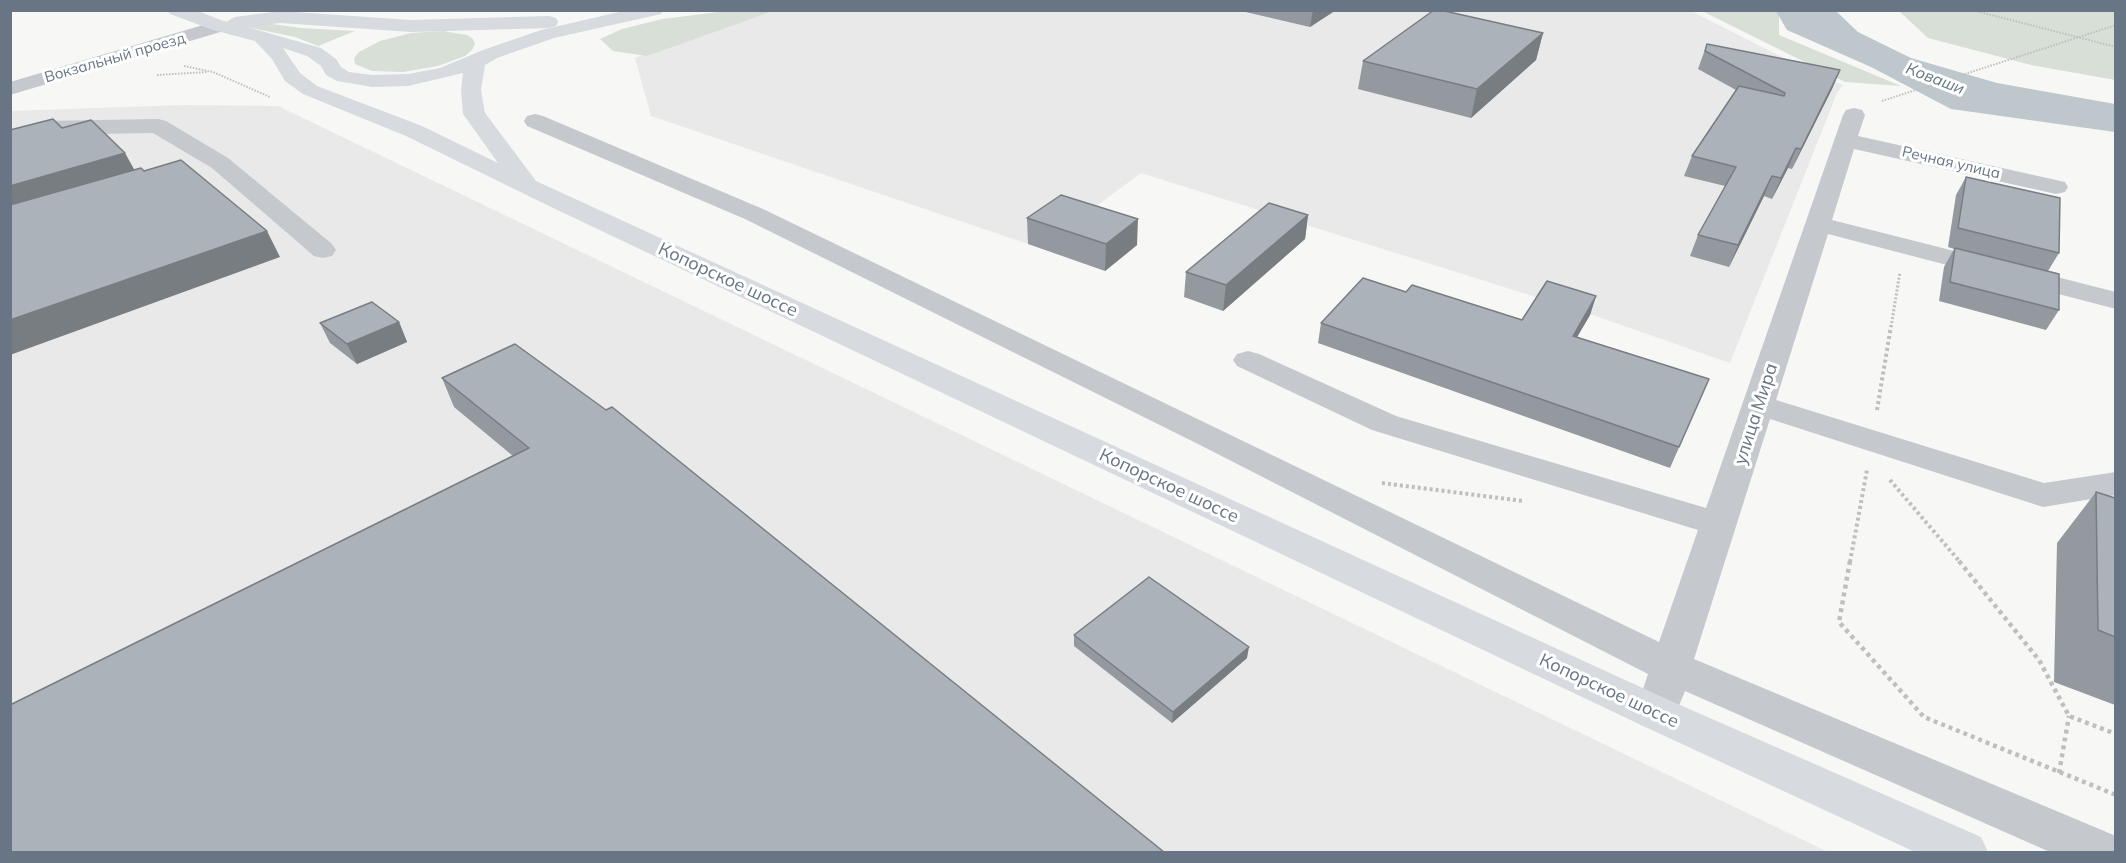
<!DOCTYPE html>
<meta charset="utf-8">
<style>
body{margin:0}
#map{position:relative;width:2126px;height:863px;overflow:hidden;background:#f7f8f5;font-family:Mulish,sans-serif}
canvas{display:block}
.frame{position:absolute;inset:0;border:12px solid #677585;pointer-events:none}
</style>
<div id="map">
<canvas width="2126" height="863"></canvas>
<div class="frame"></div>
</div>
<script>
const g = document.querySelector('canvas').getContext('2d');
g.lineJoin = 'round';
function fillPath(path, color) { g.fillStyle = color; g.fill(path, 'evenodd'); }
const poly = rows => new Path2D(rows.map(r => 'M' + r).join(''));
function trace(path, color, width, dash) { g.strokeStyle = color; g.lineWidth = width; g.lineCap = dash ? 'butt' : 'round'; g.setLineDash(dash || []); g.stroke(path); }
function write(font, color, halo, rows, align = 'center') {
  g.font = font + ' Mulish,sans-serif'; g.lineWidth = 6; g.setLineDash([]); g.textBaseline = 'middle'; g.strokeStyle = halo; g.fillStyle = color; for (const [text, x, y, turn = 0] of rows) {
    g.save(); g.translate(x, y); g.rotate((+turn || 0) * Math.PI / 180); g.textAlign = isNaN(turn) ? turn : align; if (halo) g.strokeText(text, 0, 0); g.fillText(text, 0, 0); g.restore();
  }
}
fillPath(poly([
 [759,10,1689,10,1806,69,1843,85,1837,93,1730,363,1590,314,1141,173,1072,224,1061,221,1028,244,651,116,635,58],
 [184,105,278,106,1828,852,11,852,10,111]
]), '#e8e9e8');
fillPath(poly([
 [727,11,773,11,647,56,613,51,600,39,622,29,662,19],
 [1702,11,1779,11,1779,35,1901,86,1845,82],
 [1899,11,2115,11,2115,80,2031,65,1928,38],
 [265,23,301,28,355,31,318,46,295,37,237,25],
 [443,31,467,35,473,39,475,44,472,50,465,56,438,66,403,72,372,71,355,64,354,58,359,52,380,41,411,33]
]), '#d8dfd6');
fillPath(poly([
 [1776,11,1836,11,1858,32,1911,58,1997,83,2115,104,2115,132,1951,109,1871,67,1787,30]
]), '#bec7cc');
trace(poly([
 [1972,10,2116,47],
 [184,66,213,72,270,97],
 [157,75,207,72],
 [1882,101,2116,25]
]), '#bdbfc1', 2, [1.5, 1.5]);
trace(poly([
 [1891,327,1900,272]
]), '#bdbfc1', 3, [2, 2]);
trace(poly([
 [1877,410,1891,326],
 [1890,480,1960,562],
 [1382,483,1523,501],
 [1850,562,1867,470]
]), '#bdbfc1', 4, [3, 3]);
trace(poly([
 [1850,561,1839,622,1924,717,2116,795],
 [1959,561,2039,660,2069,716,2116,734],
 [2059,773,2069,716]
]), '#bdbfc1', 4.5, [4, 4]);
fillPath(poly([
 [220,20,227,22,229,26,227,30,10,95,10,82,220,20],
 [1854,108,1862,110,1865,115,1858,136,2065,182,2068,187,2065,192,2056,194,1854,149,1832,220,2116,292,2116,309,1828,234,1776,400,2044,483,2116,472,2116,495,2043,507,1770,419,1694,659,2116,836,2116,852,2050,852,1685,691,1671,725,1656,731,1641,725,1635,713,1648,674,1200,445,745,219,527,126,524,121,527,116,535,114,543,116,763,209,1659,642,1698,530,1372,430,1237,366,1233,360,1237,354,1248,351,1259,354,1396,416,1706,508,1843,115,1846,110,1854,108],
 [158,119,166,121,228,158,332,244,336,250,332,256,323,258,314,256,212,168,153,133,44,135,10,144,10,130,43,121,158,119]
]), '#c5c8cc');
fillPath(poly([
 [167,10,195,10,226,22,235,17,280,11,411,20,549,16,556,18,558,22,556,26,549,28,411,32,280,23,247,27,321,48,336,59,341,67,349,72,372,75,408,74,440,68,483,50,541,30,628,10,664,10,661,14,554,38,497,58,485,65,481,90,485,113,536,181,1671,701,1981,837,1988,852,1915,852,1641,725,547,205,406,136,303,94,285,81,272,59,255,41,213,30,170,14,167,10],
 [283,48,307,56,321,66,326,75,337,81,372,87,408,86,463,73,461,90,463,114,498,163,422,126,317,86,300,73,283,48]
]), '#d7dadf');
fillPath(poly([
 [1237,10,1336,10,1310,27],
 [1543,33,1536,60,1471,118,1358,89,1363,61],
 [1707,44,1840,70,1832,89,1792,169,1788,168,1772,199,1764,196,1729,267,1690,256,1698,235,1725,186,1684,176,1692,156,1736,90,1698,69],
 [1966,177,2059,253,2048,271,2059,310,2046,330,1939,301,1944,267,1954,249,1948,247,1956,195],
 [1308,215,1305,239,1223,311,1184,297,1186,272],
 [1027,218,1137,245,1105,271,1028,244],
 [1406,292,1522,320,1596,296,1590,315,1577,337,1709,379,1670,468,1318,343,1321,323],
 [399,322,407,342,357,364,330,343,320,323],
 [442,378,1164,852,513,456,454,407],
 [2096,492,2115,498,2115,705,2054,682,2057,543],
 [1074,635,1247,658,1172,723,1074,646]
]), '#93999f');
fillPath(poly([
 [1313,10,1336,10,1310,27],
 [1543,33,1536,60,1471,118,1477,89],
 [1840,70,1832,89,1792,169,1801,149],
 [1796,148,1788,168,1772,199,1781,178],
 [125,153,139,178,10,216,10,186],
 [1772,176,1764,196,1729,267,1738,245],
 [1308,215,1305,239,1223,311,1226,285],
 [1138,219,1137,245,1105,271,1106,244],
 [267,231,280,257,10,355,10,320],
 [1596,296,1590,315,1566,356,1573,336],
 [399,322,407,342,357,364,347,344],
 [1249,647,1247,658,1172,723,1173,712]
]), '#787d82');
const building = poly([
 [1434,10,1440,10,1543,33,1477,89,1363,61,1434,10],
 [1707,44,1840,70,1801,149,1796,148,1781,178,1772,176,1738,245,1698,235,1736,167,1692,156,1739,86,1784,96,1785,93,1705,51,1707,44],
 [53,119,62,128,91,120,125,153,10,186,10,130,53,119],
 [181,160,267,231,10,320,10,205,141,168,144,171,181,160],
 [1966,177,2060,198,2059,253,1958,228,1966,177],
 [1061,195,1138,219,1106,244,1027,218,1061,195],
 [1269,203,1308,215,1226,285,1186,272,1269,203],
 [1955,248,2059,274,2059,310,1950,282,1955,248],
 [1363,278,1406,292,1412,285,1522,320,1547,281,1596,296,1573,336,1709,379,1679,447,1321,323,1363,278],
 [372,302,399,322,347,344,320,323,372,302],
 [515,344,606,410,612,407,1164,852,10,852,10,705,529,448,442,378,515,344],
 [2096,492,2115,498,2115,637,2098,630,2096,492],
 [1149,577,1249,647,1173,712,1074,635,1149,577]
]);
fillPath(building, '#abb2b9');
trace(building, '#787d82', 1.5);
write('15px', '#677585', '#fff', [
 ["Вокзальный проезд",115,58,-16],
 ["Речная улица",1951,163,13]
]);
write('italic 16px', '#637681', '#fff', [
 ["Коваши",1935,79,21]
]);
write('18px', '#677585', '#fff', [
 ["Копорское шоссе",728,280,25],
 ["улица Мира",1756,414,-72],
 ["Копорское шоссе",1169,486,25],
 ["Копорское шоссе",1609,691,25]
]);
</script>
